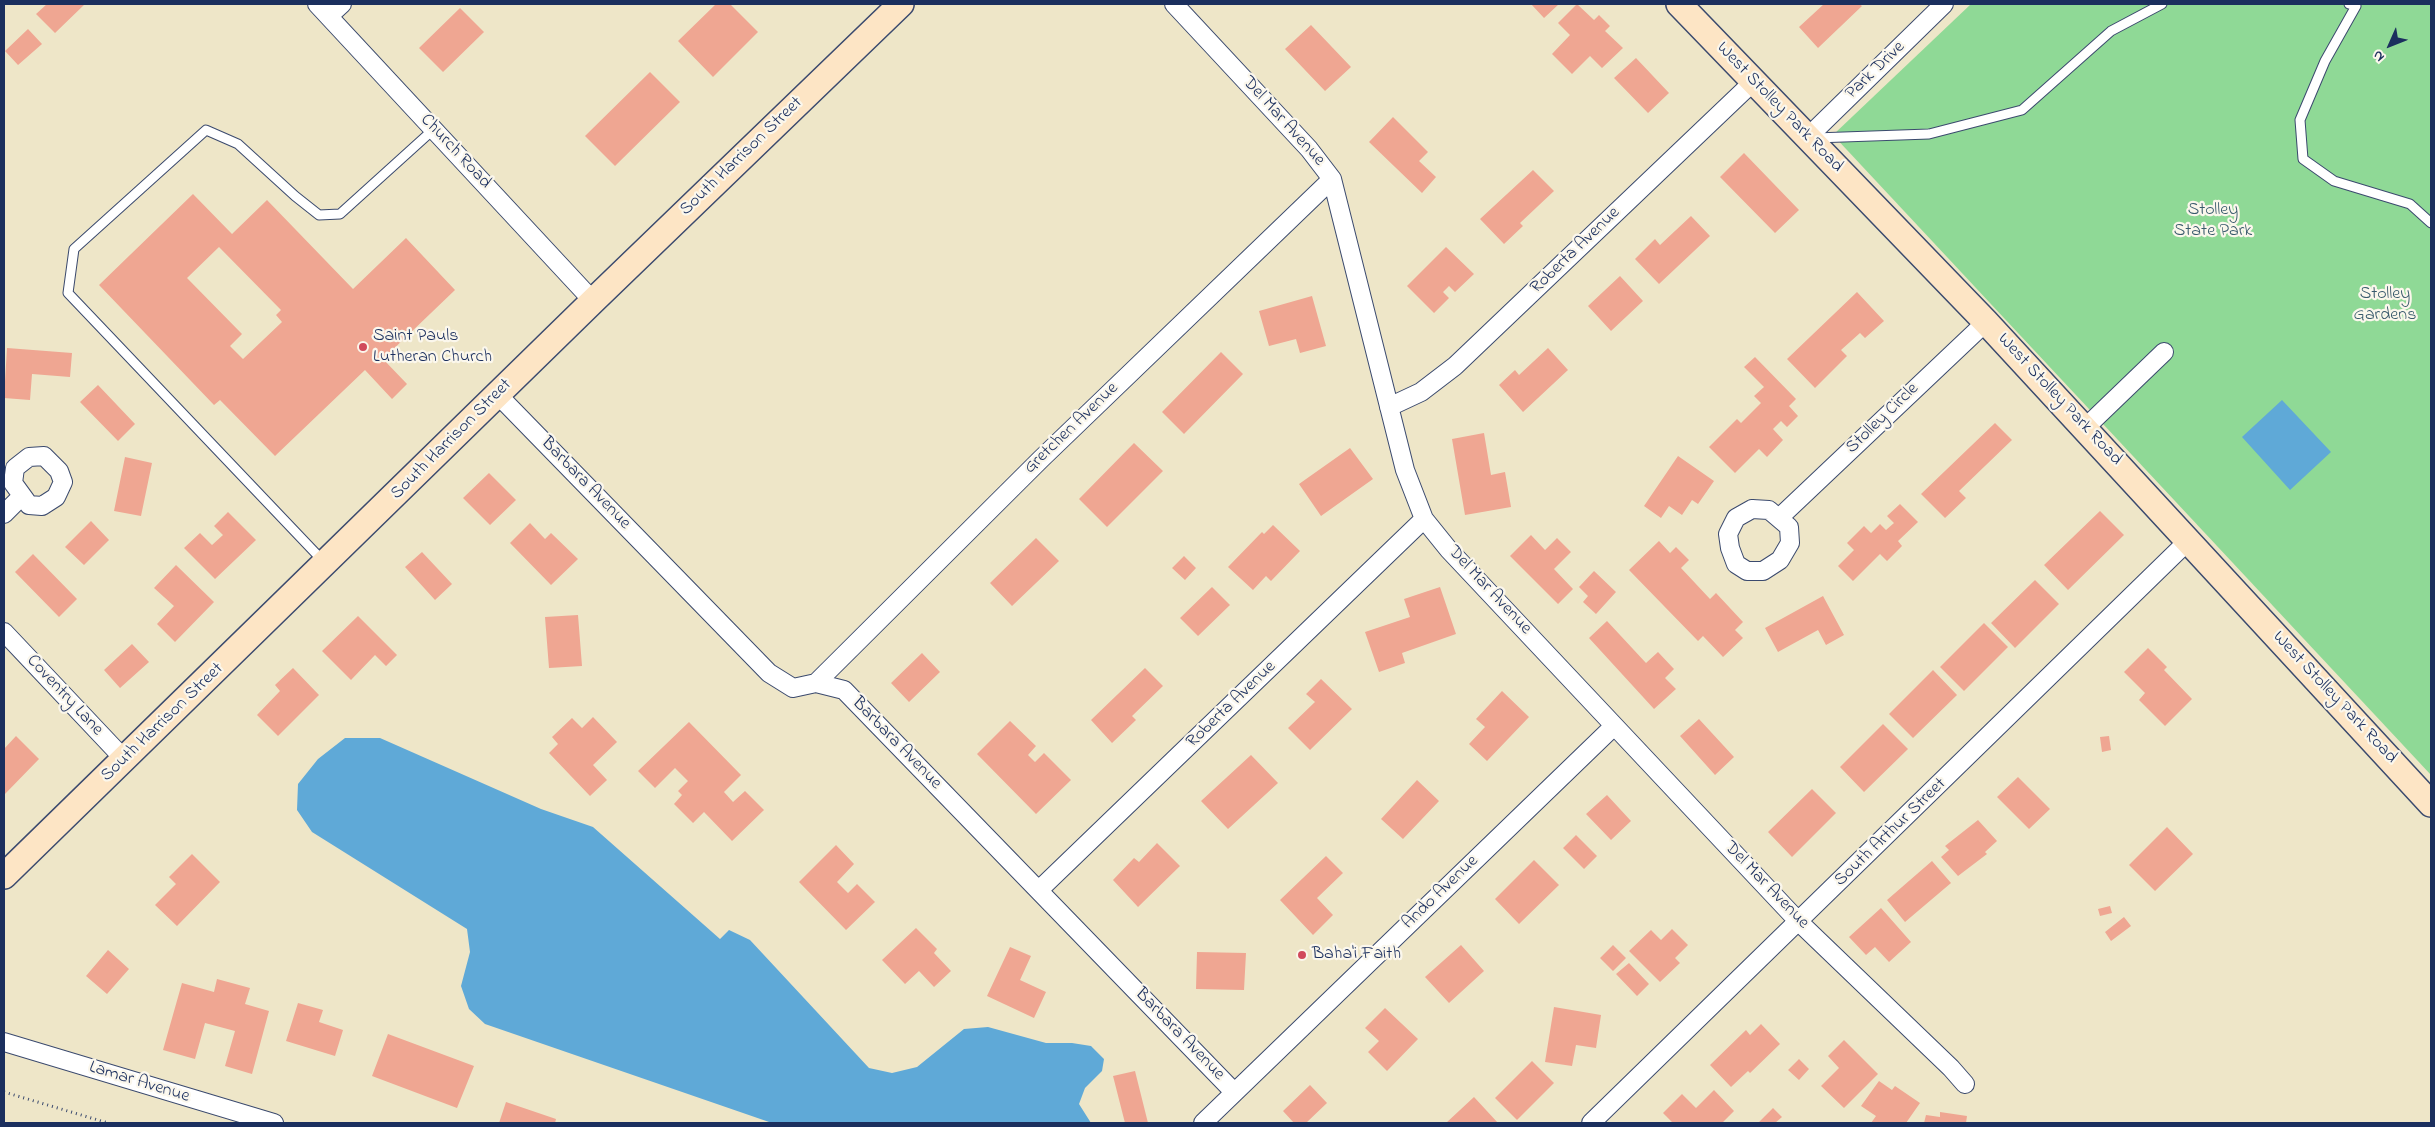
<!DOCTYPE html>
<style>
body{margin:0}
#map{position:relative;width:2435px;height:1127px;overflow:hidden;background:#eee6c8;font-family:"Indie Flower",sans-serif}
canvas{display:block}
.frame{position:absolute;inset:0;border:5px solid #1b2f5e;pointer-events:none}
.north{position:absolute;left:2365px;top:20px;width:50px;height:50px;-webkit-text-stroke:4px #fbf7ec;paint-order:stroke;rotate:226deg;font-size:14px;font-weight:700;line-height:20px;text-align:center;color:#1b2f5e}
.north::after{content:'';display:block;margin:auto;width:18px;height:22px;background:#1b2f5e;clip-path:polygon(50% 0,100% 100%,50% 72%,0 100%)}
</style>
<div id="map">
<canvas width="2435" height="1127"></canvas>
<div class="frame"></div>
<div class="north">N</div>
</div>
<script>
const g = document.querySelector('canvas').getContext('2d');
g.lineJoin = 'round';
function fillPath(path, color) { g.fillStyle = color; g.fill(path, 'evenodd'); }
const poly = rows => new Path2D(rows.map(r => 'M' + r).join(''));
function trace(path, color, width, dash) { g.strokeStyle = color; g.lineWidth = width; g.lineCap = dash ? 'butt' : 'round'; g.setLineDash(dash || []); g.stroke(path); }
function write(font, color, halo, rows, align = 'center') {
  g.font = font + ' "Indie Flower",sans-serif'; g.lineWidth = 4.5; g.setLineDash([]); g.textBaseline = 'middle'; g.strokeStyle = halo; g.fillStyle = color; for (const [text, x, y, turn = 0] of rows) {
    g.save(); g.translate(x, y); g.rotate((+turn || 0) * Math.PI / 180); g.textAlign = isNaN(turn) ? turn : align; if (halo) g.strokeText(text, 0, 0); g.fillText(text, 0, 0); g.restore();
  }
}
fillPath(poly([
 [1971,4,2431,4,2431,775,1833,135]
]), '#8fd996');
fillPath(poly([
 [2282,400,2331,452,2290,490,2242,437],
 [345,738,380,738,541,809,593,827,720,939,729,930,750,940,869,1068,892,1073,917,1067,964,1029,988,1027,1046,1043,1072,1043,1091,1046,1104,1059,1102,1071,1085,1088,1079,1104,1091,1123,772,1123,485,1024,469,1009,461,986,470,952,467,929,312,832,297,810,298,784,318,759]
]), '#5fa9d7');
fillPath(poly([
 [47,4,85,4,55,33,36,14],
 [716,4,730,4,758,32,713,77,678,41],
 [1531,4,1559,4,1544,18],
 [1577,4,1594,20,1599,15,1610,26,1605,31,1623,48,1602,68,1590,56,1572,74,1552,54,1570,35,1558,23],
 [1824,4,1859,4,1862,6,1818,48,1799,27],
 [460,8,484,32,443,72,419,48],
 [1311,25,1351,67,1325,91,1285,49],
 [28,29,42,44,18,65,5,51],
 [1636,58,1669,93,1648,113,1614,78],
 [650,72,680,102,615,166,585,136],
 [1393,117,1428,152,1419,161,1436,177,1422,193,1369,142],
 [1744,153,1799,210,1775,233,1720,177],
 [1533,170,1554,191,1520,223,1523,226,1504,244,1480,219],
 [193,194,232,234,267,200,353,289,406,238,455,290,383,359,407,384,392,399,365,370,275,456,220,400,214,405,99,285],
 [219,247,281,310,276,315,282,322,243,359,230,346,242,334,187,278],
 [1691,216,1710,236,1659,284,1635,259,1655,239,1660,245],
 [1446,247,1474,274,1455,292,1449,286,1443,292,1449,298,1434,313,1407,286],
 [1620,276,1643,301,1611,331,1588,306],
 [1857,292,1884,321,1865,338,1860,333,1841,350,1847,356,1815,388,1787,359],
 [1312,296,1326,346,1300,353,1296,339,1269,346,1259,311],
 [7,348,72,353,70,377,32,374,30,400,4,398],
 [1548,348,1568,370,1523,412,1499,385,1515,370,1519,375],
 [1221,352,1243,374,1184,434,1162,412],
 [1755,357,1796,399,1789,406,1798,416,1787,427,1781,421,1773,429,1783,440,1767,457,1759,449,1735,473,1709,447,1737,419,1741,423,1761,403,1754,396,1764,387,1744,367],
 [98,385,135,424,118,441,80,402],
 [1995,423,2012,440,1959,491,1966,498,1945,518,1921,494],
 [1484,433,1491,475,1505,472,1511,507,1465,515,1452,439],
 [1134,443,1163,471,1107,527,1079,499],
 [1350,448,1373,479,1321,516,1299,484],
 [1678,456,1714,481,1698,504,1692,500,1682,515,1669,506,1661,518,1644,506],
 [125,457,152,463,141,516,114,511],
 [489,473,516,500,490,525,463,498],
 [1900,504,1918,522,1898,541,1902,546,1887,561,1880,554,1853,581,1838,566,1854,550,1847,543,1864,526,1871,533,1880,524,1886,530,1894,523,1887,516],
 [2100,511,2124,535,2068,590,2044,565],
 [228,512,256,540,215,579,184,548,200,533,212,545,223,535,214,526],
 [91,521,109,540,84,565,65,547],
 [530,523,545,539,551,533,578,559,551,585,510,543],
 [1273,525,1300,551,1271,581,1266,576,1253,590,1228,567,1262,532,1264,534],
 [1531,535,1545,550,1557,538,1571,552,1554,569,1573,589,1558,604,1510,556],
 [1036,538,1059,561,1012,606,990,583],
 [1659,541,1670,553,1676,547,1689,560,1681,568,1710,599,1716,593,1743,622,1735,630,1743,638,1723,657,1703,636,1698,641,1629,570],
 [422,552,452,584,435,600,405,567],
 [33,554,77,599,59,617,15,572],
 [1184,556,1196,568,1185,580,1172,568],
 [176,565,214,602,175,642,157,624,174,606,154,588],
 [1594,571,1616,592,1596,614,1583,602,1588,596,1579,587],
 [2035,580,2059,604,2015,648,1991,623],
 [1212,587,1230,605,1198,636,1180,618],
 [1440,587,1456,634,1402,653,1405,663,1379,672,1365,632,1410,617,1404,599],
 [1823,596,1844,635,1826,645,1818,630,1778,652,1765,628],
 [578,615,582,666,549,668,545,617],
 [358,616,397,655,386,666,375,655,351,680,322,651],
 [1607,621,1646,663,1658,652,1674,669,1665,678,1676,689,1654,709,1589,638],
 [1984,623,2008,647,1964,691,1940,667],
 [132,644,149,662,120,688,104,670],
 [2148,648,2167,667,2164,670,2192,699,2165,726,2139,700,2145,693,2124,672],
 [922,653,940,672,909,702,891,683],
 [293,668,319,695,278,736,257,715,280,691,275,685],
 [1145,668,1163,686,1132,716,1136,720,1112,743,1091,720],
 [1933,670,1957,695,1913,738,1889,714],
 [1321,679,1352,709,1310,750,1288,728,1315,702,1306,694],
 [1502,691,1529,717,1487,761,1469,744,1485,727,1476,719],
 [593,717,617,742,593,765,607,780,590,796,549,753,558,744,552,737,572,718,582,728],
 [1699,719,1734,757,1715,775,1680,736],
 [1010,721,1036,746,1028,755,1035,762,1044,753,1071,780,1036,814,977,754],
 [689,722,741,775,724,792,733,802,745,791,764,810,732,841,704,812,693,823,674,804,682,795,678,791,688,781,675,768,655,788,638,771],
 [1883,724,1908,749,1864,792,1840,767],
 [16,736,39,759,4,795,4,749],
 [2109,736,2111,750,2102,752,2100,737],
 [1251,755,1278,783,1228,829,1201,801],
 [2018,777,2050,809,2029,829,1997,797],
 [1417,780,1439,801,1403,839,1381,819],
 [1812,789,1836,813,1792,857,1768,832],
 [1607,795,1631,821,1611,840,1586,814],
 [1978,820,1997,841,1985,852,1987,854,1958,876,1941,857,1949,850,1945,846],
 [2167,827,2193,854,2155,891,2129,865],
 [1576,835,1597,856,1584,869,1563,848],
 [1157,843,1180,866,1138,907,1113,880,1134,858,1139,862],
 [836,845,854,864,837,882,848,893,857,884,875,902,846,930,799,882],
 [192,854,220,882,177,926,155,905,176,884,169,877],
 [1326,856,1343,873,1317,898,1333,915,1313,935,1280,900],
 [1534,860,1559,885,1519,924,1495,899],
 [1932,861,1951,883,1905,922,1887,900],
 [2110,906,2112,913,2100,916,2098,909],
 [1881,908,1911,942,1889,962,1875,947,1866,955,1849,937],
 [2124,917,2131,926,2111,941,2105,932],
 [916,928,937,949,934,953,951,971,934,987,919,971,905,984,882,960],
 [1672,929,1688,945,1675,958,1680,963,1660,982,1629,951,1651,930,1661,940],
 [1461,945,1484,971,1449,1003,1425,977],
 [1613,945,1626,958,1613,971,1600,958],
 [1010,947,1031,956,1020,980,1046,992,1034,1018,987,996],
 [108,950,129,969,107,994,86,976],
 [1197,952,1246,953,1244,990,1196,989],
 [1629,963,1649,984,1637,996,1616,974],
 [217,979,250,988,245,1004,269,1011,252,1074,225,1066,235,1031,205,1023,195,1059,163,1050,182,983,214,992],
 [298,1003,323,1010,319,1022,343,1030,335,1056,286,1041],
 [1554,1007,1601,1015,1596,1048,1576,1045,1572,1066,1545,1062],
 [1385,1008,1418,1039,1387,1071,1368,1052,1379,1041,1365,1028],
 [1761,1024,1780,1044,1750,1073,1748,1071,1731,1087,1710,1065,1746,1030,1750,1035],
 [388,1034,474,1066,457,1108,372,1076],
 [1844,1040,1878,1074,1844,1108,1821,1086,1839,1068,1828,1056],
 [1799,1059,1809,1069,1799,1080,1788,1070],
 [1532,1061,1554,1083,1517,1120,1495,1098],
 [1135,1071,1148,1123,1125,1123,1113,1076],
 [1879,1081,1892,1090,1895,1086,1920,1103,1906,1123,1871,1123,1876,1116,1861,1106],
 [1310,1085,1327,1103,1306,1123,1294,1123,1283,1111],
 [1714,1090,1734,1111,1722,1123,1673,1123,1663,1113,1682,1094,1696,1108],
 [1474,1097,1498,1123,1446,1123],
 [506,1102,556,1119,555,1123,499,1123],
 [1773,1108,1782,1117,1775,1123,1760,1123,1759,1122],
 [1940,1112,1967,1116,1966,1123,1924,1123,1926,1115,1940,1117]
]), '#efa692');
const service = poly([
 [2349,4,2356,6,2325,61,2300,120,2303,159,2334,181,2410,204,2431,223],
 [1815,138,1929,134,2022,110,2111,31,2162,4],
 [324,562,68,293,74,249,206,130,238,144,295,196,319,215,340,214,434,129]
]);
const minor = poly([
 [317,4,593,301],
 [1174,4,1309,149,1332,179,1405,470,1424,519,1449,550,1799,922,1951,1068,1965,1084],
 [329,16,342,4],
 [1807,138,1944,4],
 [498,395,769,673,793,688,816,683,844,690,1234,1092],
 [1389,407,1421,392,1455,366,1753,82],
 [2085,428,2164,352],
 [44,456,59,471,63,482,56,497,42,506,29,505,13,483,15,468,29,457,44,456],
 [1752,509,1769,510,1789,527,1790,543,1780,560,1763,571,1747,571,1736,564,1730,548,1728,534,1736,518,1752,509],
 [4,514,22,496],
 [1780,517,1986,322],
 [4,632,125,760],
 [816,683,1041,459,1332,179],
 [1039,890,1424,519],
 [4,1042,274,1123],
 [1203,1123,1614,726],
 [1591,1123,2189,540]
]);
const secondary = poly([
 [1679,4,1986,322,2431,804],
 [4,876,593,301,901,4]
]);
trace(service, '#3b4a6e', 11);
trace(minor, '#3b4a6e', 20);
trace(secondary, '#3b4a6e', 28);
trace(poly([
 [4,1092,108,1123]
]), '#3b4a6e', 3, [1, 4]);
trace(service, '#fff', 9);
trace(minor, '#fff', 18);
trace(secondary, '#fde5c5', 25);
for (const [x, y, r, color] of [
 [363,347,5,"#d1495b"],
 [1302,955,5,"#d1495b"]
]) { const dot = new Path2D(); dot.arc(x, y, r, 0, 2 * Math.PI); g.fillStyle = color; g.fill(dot); trace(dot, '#fbf7ec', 2); }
write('18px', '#1b2f5e', '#fbf7ec', [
 ["Park Drive",1876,71,-44],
 ["West Stolley Park Road",1779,108,46],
 ["Del Mar Avenue",1283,122,48],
 ["Church Road",455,152,47],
 ["South Harrison Street",742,157,-44],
 ["Roberta Avenue",1576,251,-44],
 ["West Stolley Park Road",2059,400,47],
 ["Stolley Circle",1883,419,-44],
 ["Gretchen Avenue",1072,429,-44],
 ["South Harrison Street",452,440,-45],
 ["Barbara Avenue",585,484,46],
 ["Del Mar Avenue",1489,591,47],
 ["Coventry Lane",64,696,47],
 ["West Stolley Park Road",2334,698,47],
 ["Roberta Avenue",1232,705,-44],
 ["South Harrison Street",163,723,-44],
 ["Barbara Avenue",896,744,46],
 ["South Arthur Street",1891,833,-44],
 ["Del Mar Avenue",1766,886,46],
 ["Ando Avenue",1441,893,-44],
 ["Barbara Avenue",1179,1035,46],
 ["Lamar Avenue",139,1083,17]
]);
write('18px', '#385a6c', '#fbf7ec', [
 ["Stolley",2213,211],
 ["State Park",2213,232],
 ["Stolley",2385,295],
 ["Gardens",2385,316]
]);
write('18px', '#1b2f5e', '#fbf7ec', [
 ["Saint Pauls",373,337],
 ["Lutheran Church",373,358],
 ["Baha'i Faith",1312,955]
], 'left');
</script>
